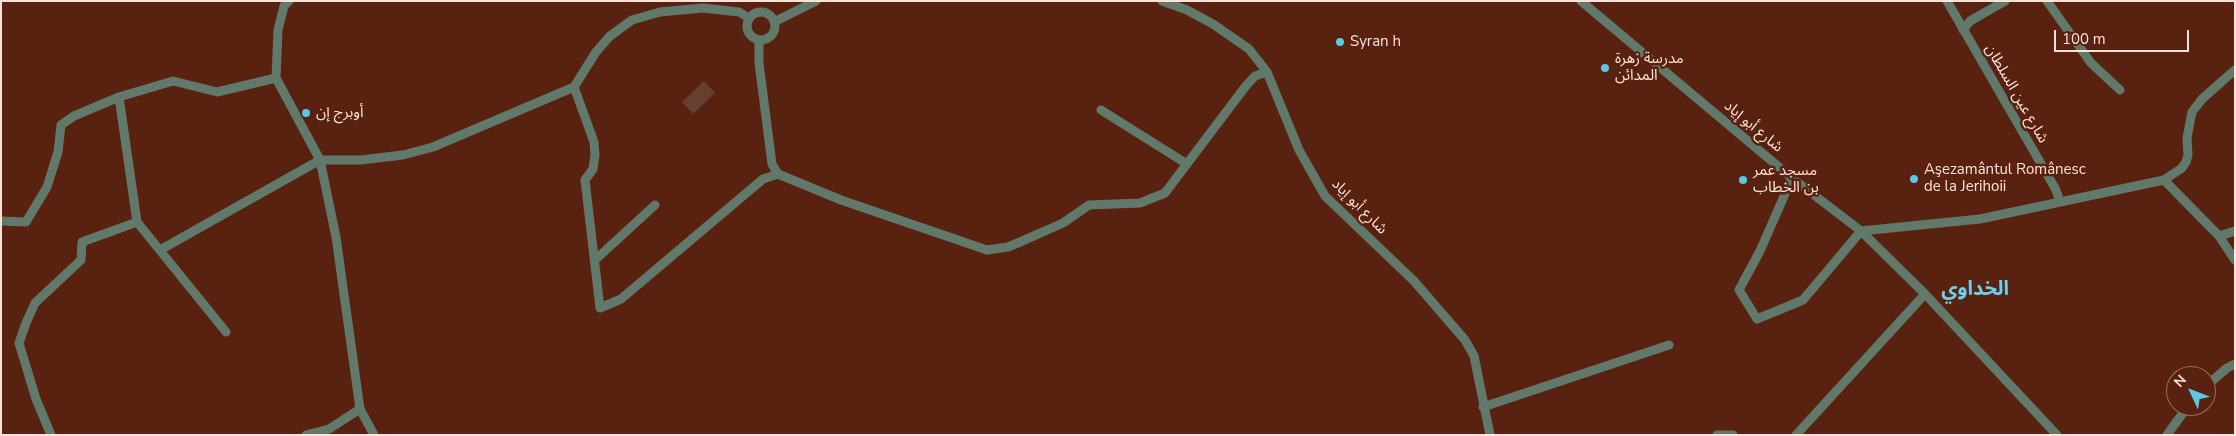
<!DOCTYPE html>
<meta charset="utf-8">
<style>
body{margin:0}
#map{position:relative;width:2236px;height:436px;overflow:hidden;background:#592210;font-family:"Nunito Sans",sans-serif}
canvas{display:block}
.frame{position:absolute;inset:0;border:2px solid #fee1d8;pointer-events:none}
.north{position:absolute;left:2166px;top:366px;width:50px;height:50px;box-sizing:border-box;background:#592210;border:1px solid #9b6e60;border-radius:50%;rotate:313deg;font-size:14px;font-weight:700;line-height:20px;text-align:center;color:#fee1d8}
.north::after{content:'';display:block;margin:auto;width:18px;height:22px;background:#5ac8e5;clip-path:polygon(50% 0,100% 100%,50% 72%,0 100%)}
.scale{position:absolute;left:2054px;top:30px;width:135px;height:22px;box-sizing:border-box;border:2px solid #fee1d8;border-top:0;padding-left:6px;font-size:15px;line-height:18px;white-space:nowrap;color:#fee1d8;-webkit-text-stroke:4px #592210;paint-order:stroke}
</style>
<div id="map">
<canvas width="2236" height="436"></canvas>
<div class="frame"></div>
<div class="north">N</div>
<div class="scale">100 m</div>
</div>
<script>
const g = document.querySelector('canvas').getContext('2d');
g.lineJoin = 'round';
function fillPath(path, color) { g.fillStyle = color; g.fill(path, 'evenodd'); }
const poly = rows => new Path2D(rows.map(r => 'M' + r).join(''));
function trace(path, color, width, dash) { g.strokeStyle = color; g.lineWidth = width; g.lineCap = dash ? 'butt' : 'round'; g.setLineDash(dash || []); g.stroke(path); }
function write(font, color, halo, rows, align = 'center') {
  g.font = font + ' "Nunito Sans","Noto Sans Arabic",sans-serif'; g.lineWidth = 5; g.setLineDash([]); g.textBaseline = 'middle'; g.strokeStyle = halo; g.fillStyle = color; for (const [text, x, y, turn = 0] of rows) {
    g.save(); g.translate(x, y); g.rotate((+turn || 0) * Math.PI / 180); g.textAlign = isNaN(turn) ? turn : align; if (halo) g.strokeText(text, 0, 0); g.fillText(text, 0, 0); g.restore();
  }
}
fillPath(poly([
 [704,81,715,93,693,114,682,102]
]), '#663f32');
trace(poly([
 [289,1,284,6,278,30,276,78,320,160,336,237,360,409],
 [1162,1,1187,10,1213,24,1249,49,1267,72,1299,150,1325,196,1414,281,1465,340,1474,356,1490,435],
 [1581,1,1792,178,1861,231,1925,294,2057,435],
 [1947,1,2055,188,2060,201],
 [2047,1,2091,63,2120,90],
 '747 26a14 14 0 1 1 28 0a14 14 0 1 1-28 0Z',
 [774,22,816,1],
 [1963,30,1970,21,2005,1],
 [759,40,759,63,772,164,778,174,841,200,987,250,1008,247,1020,242,1063,223,1089,205,1140,203,1165,193,1245,87,1255,76,1267,72],
 [574,87,594,142,595,155,593,169,585,180,600,308,621,299,763,179,778,174],
 [1101,110,1187,164],
 [1792,178,1760,251,1739,290,1757,319,1803,300,1861,231,1980,219,2164,180,2219,236],
 [2164,180,2182,168,2186,162,2188,155,2187,138,2192,112,2202,99,2235,70],
 [1,221,26,222,47,187,58,152,61,125,74,116,119,97],
 [137,222,119,97,173,81,217,92,276,78],
 [2235,231,2219,236,2235,260],
 [160,250,320,160,361,160,403,155,433,147,574,87,596,52,610,36,632,20,660,12,703,8,739,12,749,18],
 [595,260,655,205],
 [2206,386,2227,368,2235,364],
 [1483,407,1669,345],
 [51,435,36,399,19,343,26,323,35,303,81,260,82,242,137,222,226,332],
 [306,435,329,429,360,409,374,435],
 [1717,435,1733,435],
 [1796,435,1925,294],
 [2167,435,2188,406]
]), '#61796a', 9);
for (const [x, y, r, color] of [
 [1340,42,5,"#5ac8e5"],
 [1605,68,5,"#5ac8e5"],
 [306,113,5,"#5ac8e5"],
 [1914,179,5,"#5ac8e5"],
 [1743,180,5,"#5ac8e5"]
]) { const dot = new Path2D(); dot.arc(x, y, r, 0, 2 * Math.PI); g.fillStyle = color; g.fill(dot); trace(dot, '#592210', 2); }
write('15px', '#fee1d8', '#592210', [
 ["Syran h",1350,42],
 ["مدرسة زهرة",1615,59],
 ["المدائن",1615,76],
 ["أوبرج إن",316,113],
 ["Aşezamântul Românesc",1924,170],
 ["de la Jerihoii",1924,187],
 ["مسجد عمر",1753,171],
 ["بن الخطاب",1753,188]
], 'left');
write('15px', '#fee1d8', '#592210', [
 ["شارع عين السلطان",2016,94,60],
 ["شارع أبو إياد",1753,127,40],
 ["شارع أبو إياد",1359,207,45]
]);
write('bold 20px', '#6dcfea', '#592210', [
 ["الخداوي",1975,290]
]);
</script>
